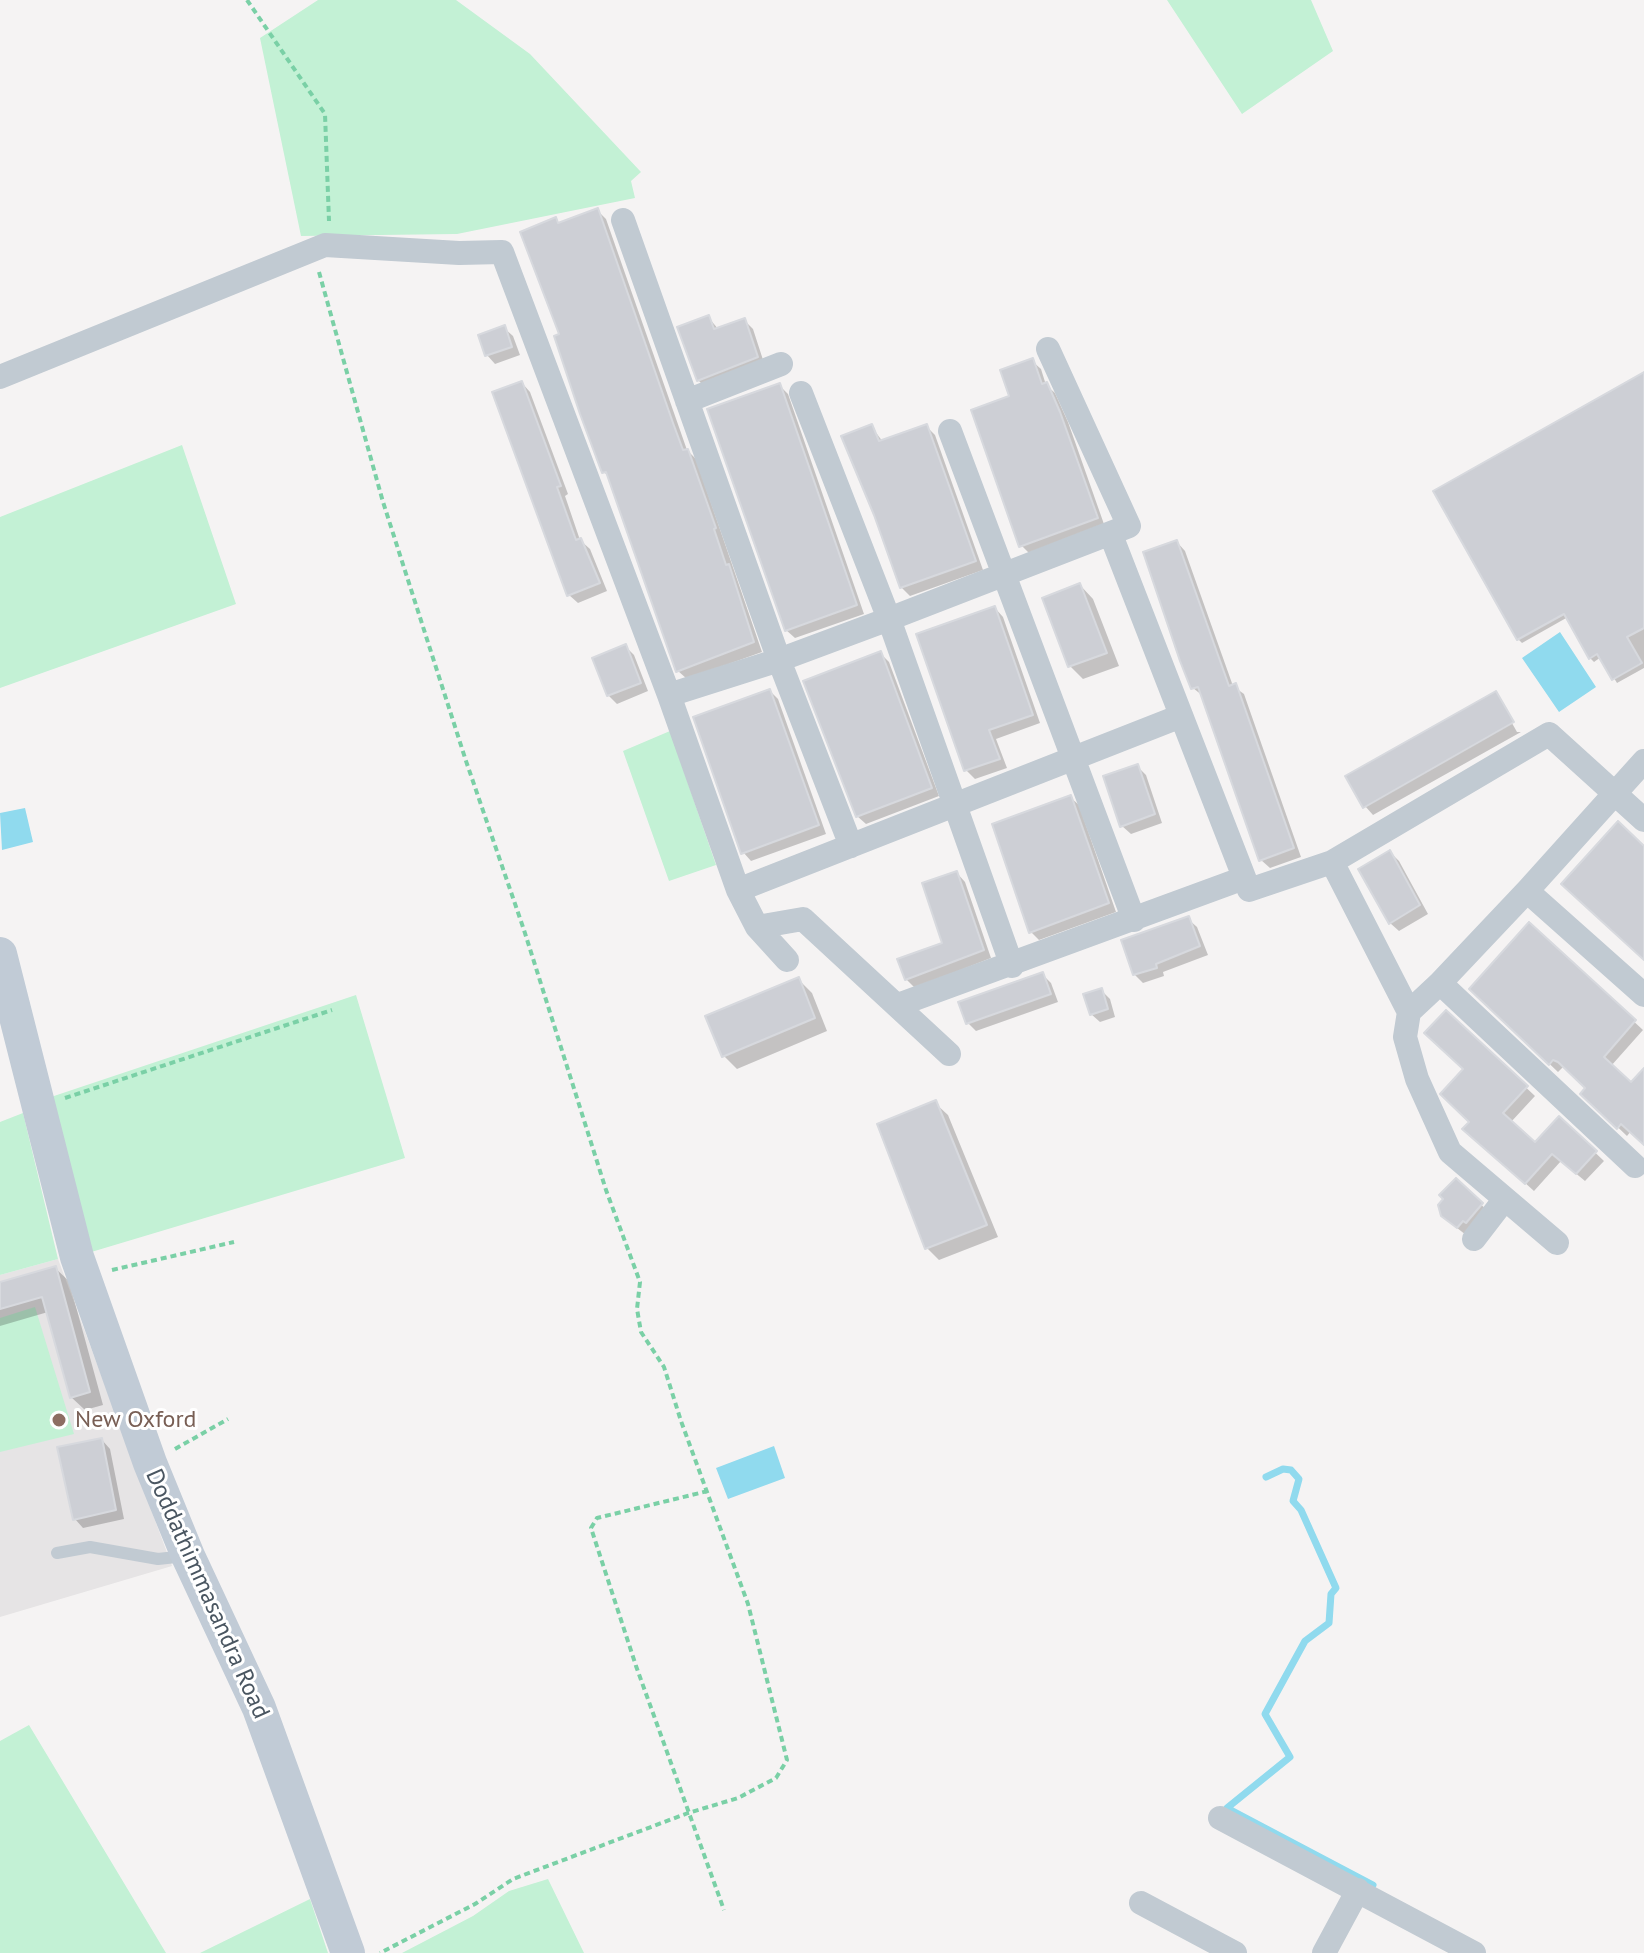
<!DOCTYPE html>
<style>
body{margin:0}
canvas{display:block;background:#f5f3f3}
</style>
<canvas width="1644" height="1953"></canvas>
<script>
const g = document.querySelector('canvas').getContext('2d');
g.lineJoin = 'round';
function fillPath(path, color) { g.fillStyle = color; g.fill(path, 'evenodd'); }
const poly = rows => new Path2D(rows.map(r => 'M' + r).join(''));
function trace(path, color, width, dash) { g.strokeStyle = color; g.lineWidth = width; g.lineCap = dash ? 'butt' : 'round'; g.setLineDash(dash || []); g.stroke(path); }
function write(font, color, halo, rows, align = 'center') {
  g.font = font + ' "PT Sans",sans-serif'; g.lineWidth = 6; g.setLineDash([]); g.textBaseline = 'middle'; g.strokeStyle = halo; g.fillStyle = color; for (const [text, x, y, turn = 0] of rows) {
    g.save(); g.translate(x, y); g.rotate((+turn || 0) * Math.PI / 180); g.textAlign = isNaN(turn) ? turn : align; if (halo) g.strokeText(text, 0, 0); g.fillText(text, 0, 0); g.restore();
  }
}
fillPath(poly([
 [58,1259,172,1566,0,1617,0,1275]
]), '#e6e4e5');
fillPath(poly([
 [318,0,456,0,530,54,641,172,631,181,635,198,457,234,301,236,260,38],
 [1167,0,1311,0,1333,51,1242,114],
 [182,445,236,604,0,688,0,517],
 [670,731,716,865,669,881,623,751],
 [356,995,405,1158,88,1253,48,1098],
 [23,1113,58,1259,0,1275,0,1122],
 [35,1307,74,1434,0,1452,0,1318],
 [29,1725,166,1953,0,1953,0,1741],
 [548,1879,584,1953,402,1953,473,1916,509,1891],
 [310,1899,328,1953,200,1953]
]), '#c3f1d5');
fillPath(poly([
 [1560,632,1596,687,1559,712,1522,658],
 [25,808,33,842,2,850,0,813],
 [774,1446,785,1478,728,1499,716,1468]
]), '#90daee');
fillPath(poly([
 [597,210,606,219,687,450,696,459,762,652,687,679,678,671,610,478,604,472,562,335,555,219,560,224],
 [709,318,719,330,745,321,753,329,765,366,706,388,697,379],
 [504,328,513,336,520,355,495,364,487,355],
 [1032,361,1041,369,1046,385,1055,393,1068,422,1105,527,1030,554,1021,545,1011,397],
 [1644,374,1644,668,1617,683,1601,657,1594,662,1590,658,1568,617,1522,643,1518,639],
 [522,383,530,392,568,494,565,496,580,540,590,549,607,591,578,603,569,595],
 [779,385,788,394,864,614,795,638,786,630],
 [871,426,883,442,927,427,935,435,983,570,910,596,901,587],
 [1177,542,1185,551,1233,686,1244,694,1301,857,1270,868,1261,860,1203,696,1193,688],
 [1080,585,1093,599,1119,666,1083,679,1070,666],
 [995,608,1003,617,1040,723,996,739,1007,768,975,779,966,770,919,636],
 [626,647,634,655,648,691,617,704,608,695],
 [881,654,889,662,939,796,866,824,857,816],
 [770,691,778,699,826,834,751,861,743,852],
 [1495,693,1502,700,1499,700,1517,732,1521,732,1373,815,1365,806],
 [1137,766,1146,775,1162,823,1131,834,1122,826],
 [1070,797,1079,805,1116,912,1039,940,1031,932],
 [1390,852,1399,861,1428,914,1399,931,1390,923],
 [957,873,965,882,991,958,915,988,906,979,945,944],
 [1188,919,1197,927,1208,955,1163,972,1164,976,1143,983,1134,974],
 [1530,925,1643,1030,1611,1066,1631,1084,1644,1071,1644,1143,1631,1131,1627,1136,1583,1094,1588,1088,1569,1070,1563,1067,1558,1072,1471,989],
 [1042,974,1051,983,1058,1002,976,1031,967,1022],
 [798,979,812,993,827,1031,737,1069,723,1055],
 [1101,990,1110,999,1115,1017,1100,1022,1091,1014],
 [1446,1012,1535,1096,1511,1122,1535,1145,1559,1118,1604,1161,1585,1181,1561,1161,1534,1191,1474,1137,1466,1070],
 [935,1103,948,1115,998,1237,939,1260,927,1248],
 [1456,1181,1490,1213,1466,1235,1452,1224],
 [55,1268,69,1281,103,1405,85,1410,71,1397,48,1312,0,1326,0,1284],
 [102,1440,110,1449,124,1519,83,1528,75,1519]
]), '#0003');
trace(poly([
 [1266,1477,1283,1469,1291,1470,1299,1479,1293,1501,1301,1510,1336,1588,1331,1594,1329,1623,1305,1641,1265,1714,1290,1757,1227,1808,1373,1885]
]), '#90daee', 7);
const building = poly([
 [598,208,673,423,683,450,688,449,716,528,714,529,726,565,729,564,754,642,676,672,606,472,602,473,580,414,554,336,559,334,520,232,556,217,558,223,598,208],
 [709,315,714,329,745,318,758,357,697,381,677,327,709,315],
 [505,325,512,347,485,356,478,335,505,325],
 [1033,358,1042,384,1047,382,1060,412,1098,518,1019,547,971,410,1009,396,1000,370,1033,358],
 [1644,372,1644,628,1627,637,1642,663,1612,680,1597,654,1589,659,1564,614,1517,640,1433,491,1644,372],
 [522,381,561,486,557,487,576,540,581,538,600,583,567,596,492,392,522,381],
 [780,383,857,605,785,631,707,409,780,383],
 [872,424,879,441,927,424,976,561,900,588,874,515,841,436,872,424],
 [1177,540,1229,686,1236,683,1294,848,1259,861,1198,687,1191,689,1180,661,1143,552,1177,540],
 [1080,583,1107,653,1068,667,1042,598,1080,583],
 [995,606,1033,715,989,730,1000,759,964,771,916,634,995,606],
 [626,644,641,683,607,696,592,658,626,644],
 [881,651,932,788,856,817,803,681,881,651],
 [770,689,819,825,741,854,693,717,770,689],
 [1496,691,1514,722,1363,808,1345,776,1496,691],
 [1138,764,1155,814,1120,827,1103,776,1138,764],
 [1071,795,1109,903,1029,933,992,824,1071,795],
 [1618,821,1644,846,1644,960,1561,884,1618,821],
 [1390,850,1420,905,1389,924,1358,869,1390,850],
 [957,871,984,950,905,980,897,959,942,943,922,883,957,871],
 [1189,916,1200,946,1156,964,1157,968,1133,975,1121,940,1189,916],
 [1529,922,1636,1020,1604,1057,1631,1082,1644,1068,1644,1145,1621,1124,1617,1129,1580,1094,1585,1088,1558,1062,1553,1060,1549,1065,1469,989,1529,922],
 [1043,972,1051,994,966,1024,958,1002,1043,972],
 [799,977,815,1018,722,1057,705,1016,799,977],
 [1102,988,1108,1009,1090,1015,1083,994,1102,988],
 [1446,1010,1528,1086,1503,1113,1535,1142,1559,1116,1597,1151,1576,1174,1552,1154,1525,1184,1462,1129,1469,1122,1440,1094,1463,1069,1424,1033,1446,1010],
 [936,1100,987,1225,925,1249,877,1124,936,1100],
 [1456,1178,1483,1203,1466,1223,1463,1221,1457,1228,1441,1216,1438,1205,1443,1199,1439,1195,1456,1178],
 [56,1266,90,1392,70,1398,42,1297,0,1309,0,1282,56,1266],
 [102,1438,116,1510,73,1520,57,1447,102,1438]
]);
fillPath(building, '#cdcfd5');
trace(building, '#d7d9de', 2);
trace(poly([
 [247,0,325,114,329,221],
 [319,272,383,502,466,761,524,930,606,1190,640,1282,637,1309,641,1332,664,1367,681,1421,748,1604,787,1760,776,1778,738,1798,688,1813,513,1879,475,1904,380,1953],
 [65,1098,332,1010],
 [112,1270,234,1242],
 [175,1449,228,1419],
 [708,1491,597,1518,591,1528,636,1666,724,1910]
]), '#7ad0a6', 4, [6, 4]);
trace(poly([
 [57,1553,90,1547,158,1559,185,1556]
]), '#c1cad2', 12);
trace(poly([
 [623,220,779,660,851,846],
 [0,377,325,245,459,253,502,252,669,695,738,890,757,927,787,960],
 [801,393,889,619,1012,966],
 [687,401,781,364],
 [950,431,1134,920],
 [1111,535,1249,890,1332,862,1549,734,1644,820],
 [669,695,779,660,889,619,1129,526,1048,349],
 [1332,862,1409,1012,1405,1037,1417,1079,1450,1152,1557,1243],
 [738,890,1181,716],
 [1527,891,1644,995],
 [757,927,803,919,949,1054],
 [1440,983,1635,1166],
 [898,1005,1244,878],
 [1409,1012,1440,983,1527,891,1644,761],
 [1474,1239,1504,1200],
 [1220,1818,1474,1953],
 [1141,1903,1235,1953],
 [1324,1953,1358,1890]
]), '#c1cad2', 24);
trace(poly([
 [0,954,77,1257,150,1463,188,1556,259,1708,348,1953]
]), '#c1cbd6', 34);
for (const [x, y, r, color] of [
 [59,1420,8,"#8d6e63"]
]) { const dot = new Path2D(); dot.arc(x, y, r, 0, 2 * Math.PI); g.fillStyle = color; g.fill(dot); trace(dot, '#fff', 3); }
write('24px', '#785e54', '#fff', [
 ["New Oxford",75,1420]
], 'left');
write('24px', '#4a5661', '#fff', [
 ["Doddathimmasandra Road",207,1594,66]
]);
</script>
